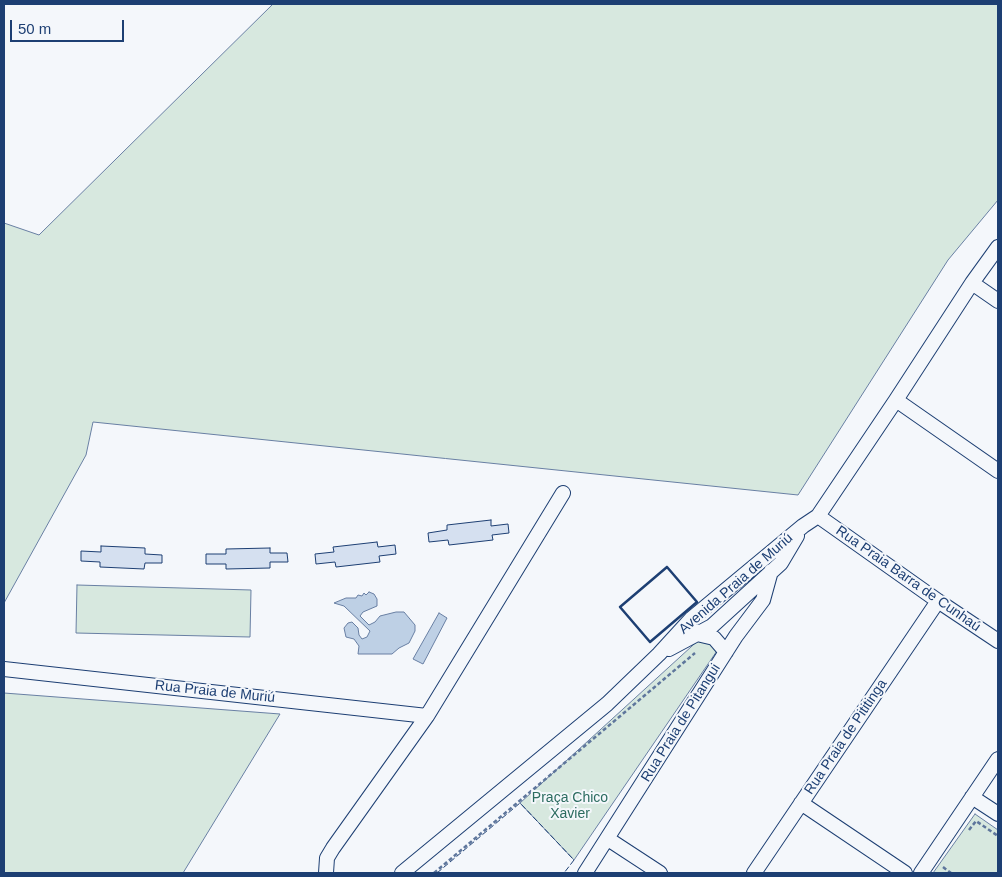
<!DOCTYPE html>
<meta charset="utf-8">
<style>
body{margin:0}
#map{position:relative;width:1002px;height:877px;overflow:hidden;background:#f4f7fb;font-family:Arial,sans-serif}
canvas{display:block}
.frame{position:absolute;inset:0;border:5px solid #1d3f73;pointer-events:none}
.scale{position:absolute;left:10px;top:20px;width:114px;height:22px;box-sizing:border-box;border:2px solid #1d3f73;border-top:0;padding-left:6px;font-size:15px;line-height:18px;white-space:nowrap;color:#1d3f73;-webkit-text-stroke:4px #f4f7fb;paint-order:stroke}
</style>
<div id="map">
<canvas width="1002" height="877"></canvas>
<div class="frame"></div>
<div class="scale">50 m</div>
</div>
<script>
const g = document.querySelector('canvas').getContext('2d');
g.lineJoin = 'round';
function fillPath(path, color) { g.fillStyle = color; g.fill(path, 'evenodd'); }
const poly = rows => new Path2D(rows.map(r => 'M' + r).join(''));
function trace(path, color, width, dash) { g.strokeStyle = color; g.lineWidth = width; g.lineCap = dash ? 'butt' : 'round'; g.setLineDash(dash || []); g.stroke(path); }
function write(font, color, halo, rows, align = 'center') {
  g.font = font + ' Arial,sans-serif'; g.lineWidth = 4; g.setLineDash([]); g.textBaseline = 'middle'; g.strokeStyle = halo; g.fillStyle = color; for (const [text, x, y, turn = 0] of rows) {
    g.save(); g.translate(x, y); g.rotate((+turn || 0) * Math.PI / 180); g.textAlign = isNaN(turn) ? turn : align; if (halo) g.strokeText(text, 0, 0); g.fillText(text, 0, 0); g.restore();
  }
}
const green = poly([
 [273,4,998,4,998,200,948,260,798,495,93,422,86,455,4,603,4,223,39,235,273,4],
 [77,585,251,590,250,637,76,633,77,585],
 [703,636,721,645,574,860,520,803,703,636],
 [4,693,280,714,183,873,4,873,4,693],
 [975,814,998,830,998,873,933,873,975,814]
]);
fillPath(green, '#d7e8df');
trace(green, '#687fa3', 1);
const water = poly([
 [369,592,374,594,377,599,377,606,363,612,360,616,369,625,375,622,380,616,396,612,404,612,415,625,415,631,409,643,399,648,392,654,358,654,359,646,354,639,346,637,344,628,348,623,352,622,358,628,359,635,362,639,367,637,370,631,344,606,334,603,346,598,356,598,358,595,362,596,364,593,366,595,369,592],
 [439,613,447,618,423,664,413,659,439,613]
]);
fillPath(water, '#bed0e5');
trace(water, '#687fa3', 1);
const building = poly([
 [491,520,491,526,508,524,509,533,492,535,493,540,449,545,448,540,429,542,428,533,447,530,447,525,491,520],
 [377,542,378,547,395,545,396,554,379,556,380,562,336,567,335,562,316,564,315,554,334,552,333,547,377,542],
 [101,546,145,548,145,554,162,555,162,563,145,563,144,569,100,567,100,562,81,561,81,551,101,552,101,546],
 [270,548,270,553,287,553,288,562,270,562,270,568,226,569,226,564,206,564,206,554,226,554,226,549,270,548]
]);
fillPath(building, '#d5e0f0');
trace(building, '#1d3f73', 1);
const street = poly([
 [972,283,998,301],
 [896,400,998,471],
 [818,516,938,601,998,641],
 [696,631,697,634,714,638,726,652],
 [669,649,712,626,781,563,797,536],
 [4,669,427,716],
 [972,797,998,814],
 [801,803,905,873],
 [608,839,660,873],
 [326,873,327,858,333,848,427,716,563,493],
 [402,873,607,704,659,654,691,619,803,526,818,516,896,400,972,283,998,247],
 [585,873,736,636,763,600,771,571],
 [754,873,938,601],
 [921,873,998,759]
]);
trace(street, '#1d3f73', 16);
trace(poly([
 [969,830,976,821,998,836],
 [943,867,951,873],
 [434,873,695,653]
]), '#5e769c', 2.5, [4, 2.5]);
trace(street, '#f4f7fb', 14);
trace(poly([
 [437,873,520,803,574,860,564,873]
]), '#1d3f73', 1, [6, 2.5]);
trace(poly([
 [667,567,697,602,650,642,620,607,667,567]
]), '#1d3f73', 2.5);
write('14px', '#1d3f73', '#f4f7fb', [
 ["Rua Praia Barra de Cunhaú",908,579,35],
 ["Avenida Praia de Muriú",736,584,-41],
 ["Rua Praia de Muriú",215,692,6],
 ["Rua Praia de Pitangui",681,723,-58],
 ["Rua Praia de Pititinga",846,737,-56]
]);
write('14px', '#2c6c60', '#f4f7fb', [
 ["Praça Chico",570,798],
 ["Xavier",570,814]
]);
</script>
